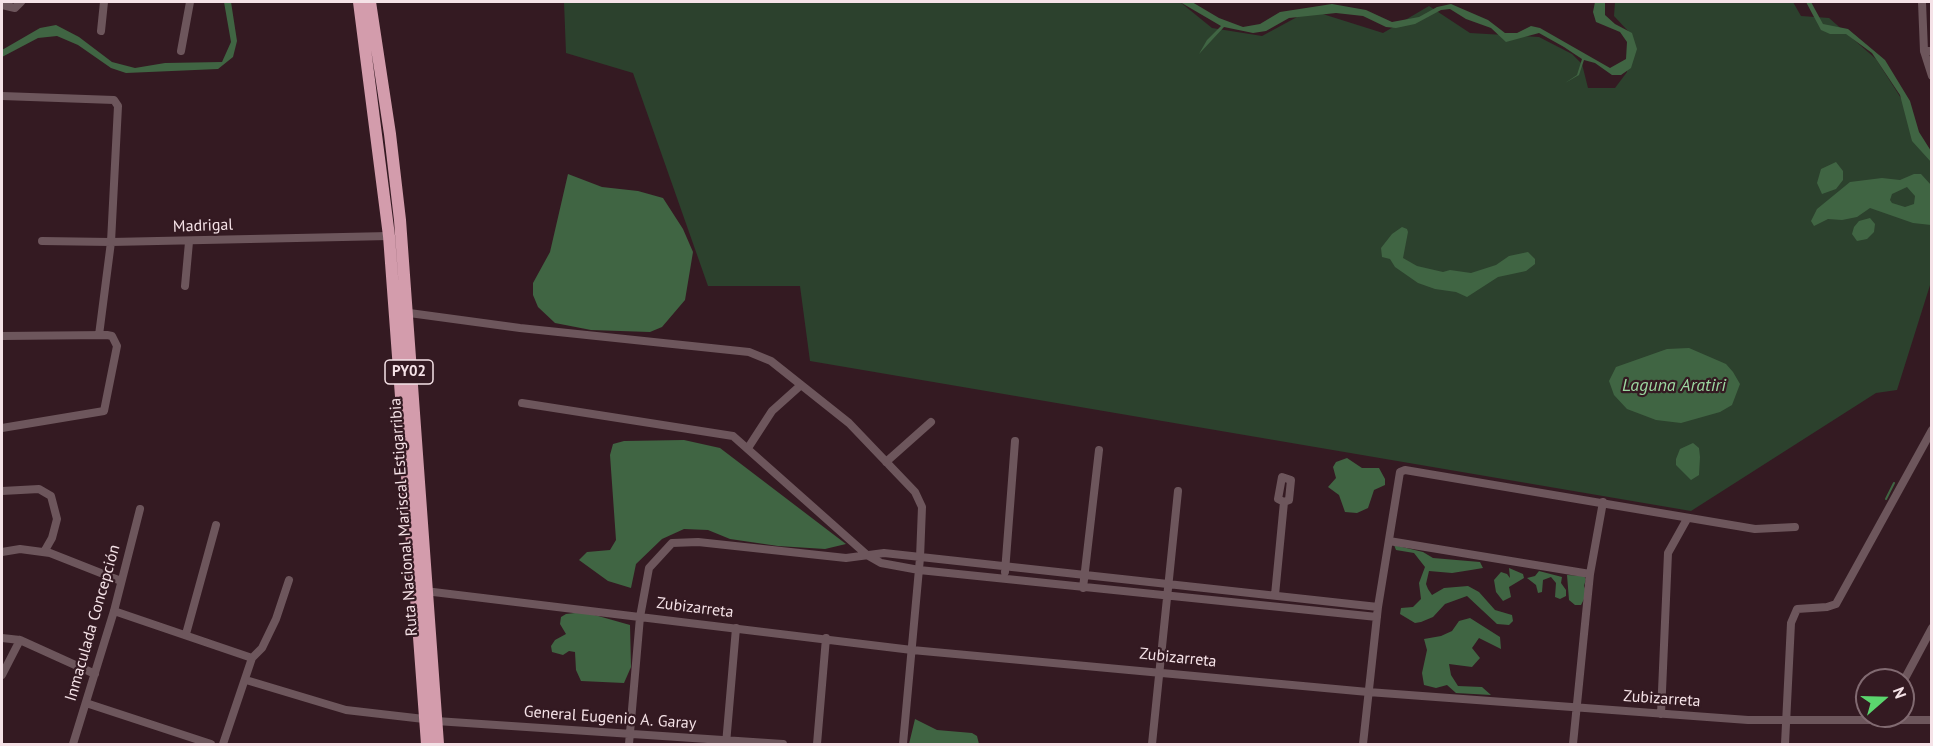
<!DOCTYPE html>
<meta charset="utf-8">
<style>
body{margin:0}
#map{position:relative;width:1933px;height:746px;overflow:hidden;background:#341a22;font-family:"PT Sans",sans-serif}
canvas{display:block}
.frame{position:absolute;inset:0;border:3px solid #f5e2e7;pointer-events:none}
.north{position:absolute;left:1855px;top:668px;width:60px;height:60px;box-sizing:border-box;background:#341a22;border:2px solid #816a71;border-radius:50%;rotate:70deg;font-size:16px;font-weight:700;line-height:24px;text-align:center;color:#f5e2e7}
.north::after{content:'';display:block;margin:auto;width:21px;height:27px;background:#5bd56e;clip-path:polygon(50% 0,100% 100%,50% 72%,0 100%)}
</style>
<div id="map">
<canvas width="1933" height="746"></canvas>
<div class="frame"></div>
<div class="north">N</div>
</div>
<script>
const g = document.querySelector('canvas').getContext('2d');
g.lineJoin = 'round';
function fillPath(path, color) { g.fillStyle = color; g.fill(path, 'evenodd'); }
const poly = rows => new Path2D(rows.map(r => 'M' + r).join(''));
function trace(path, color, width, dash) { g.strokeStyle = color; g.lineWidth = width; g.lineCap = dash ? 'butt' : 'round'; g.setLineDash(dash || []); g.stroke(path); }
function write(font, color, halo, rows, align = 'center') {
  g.font = font + ' "PT Sans",sans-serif'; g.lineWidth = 4.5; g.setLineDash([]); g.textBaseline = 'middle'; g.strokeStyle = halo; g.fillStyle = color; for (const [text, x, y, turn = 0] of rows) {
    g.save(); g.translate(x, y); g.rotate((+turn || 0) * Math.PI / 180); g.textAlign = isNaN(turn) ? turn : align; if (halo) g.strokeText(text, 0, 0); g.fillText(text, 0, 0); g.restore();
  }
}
fillPath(poly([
 [564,2,1180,2,1212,28,1262,36,1310,10,1383,33,1429,6,1470,33,1539,37,1572,54,1582,64,1588,88,1615,88,1627,72,1628,31,1614,16,1615,2,1793,2,1801,16,1829,18,1876,59,1906,106,1925,152,1931,155,1931,282,1897,390,1876,393,1691,511,810,361,800,286,708,286,633,73,566,53]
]), '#2c412d');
fillPath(poly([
 [224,2,231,2,237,41,233,57,218,69,126,73,111,68,78,45,57,36,38,38,2,57,2,50,40,28,56,25,79,37,112,62,135,68,165,63,222,62,231,42],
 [1180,2,1192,2,1219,18,1243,27,1260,24,1280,12,1332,4,1366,10,1392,22,1419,17,1437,7,1451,4,1488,20,1505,33,1517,33,1531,26,1540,28,1610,68,1626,59,1627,42,1620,32,1596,22,1593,12,1595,2,1605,2,1605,15,1615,24,1632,33,1637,49,1631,68,1621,75,1612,75,1595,63,1584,60,1579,75,1565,83,1577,75,1582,59,1564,47,1539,33,1506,42,1491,28,1466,19,1450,9,1441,10,1415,24,1396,28,1386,27,1363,16,1336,13,1289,18,1266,31,1253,33,1224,27,1199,54,1207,40,1221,26],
 [1806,2,1811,2,1823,24,1848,29,1885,60,1910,101,1919,132,1931,151,1931,162,1912,141,1900,95,1872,53,1846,34,1830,34,1821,30],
 [1836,162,1843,171,1843,180,1836,189,1822,194,1817,183,1821,169],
 [568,174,602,187,638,191,663,198,683,229,693,252,685,300,662,327,650,332,591,330,555,323,538,307,533,295,533,283,550,252],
 [1914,174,1921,174,1931,185,1931,225,1913,223,1870,208,1857,217,1842,220,1828,219,1814,226,1811,221,1817,209,1850,182,1882,178,1900,180],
 [1907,187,1915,196,1914,204,1905,207,1892,203,1890,200,1892,194],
 [1870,218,1875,224,1874,232,1867,239,1857,241,1852,234,1854,227,1859,221],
 [1402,227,1407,229,1408,232,1403,258,1417,266,1443,272,1450,270,1471,273,1496,265,1509,256,1528,252,1535,259,1535,264,1526,271,1498,277,1467,297,1456,292,1435,289,1418,283,1395,267,1390,259,1382,257,1381,248,1392,234],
 [1689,348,1726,364,1733,372,1740,384,1732,405,1720,412,1681,423,1656,420,1627,409,1614,395,1609,381,1616,367,1667,349],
 [684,440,720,448,846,544,825,549,778,546,730,539,708,530,684,529,662,539,636,564,631,588,608,581,579,560,587,552,610,550,616,540,610,455,613,444,624,441],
 [1693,443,1699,448,1700,457,1699,475,1691,480,1676,465,1676,459,1680,449],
 [1347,458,1362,468,1379,468,1385,479,1385,485,1374,490,1368,508,1357,513,1345,512,1339,495,1328,487,1336,478,1333,467,1336,462],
 [1394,545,1423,552,1433,558,1480,562,1483,568,1471,570,1452,573,1429,571,1426,584,1428,589,1432,595,1444,588,1468,586,1479,592,1495,610,1512,615,1513,621,1509,625,1497,624,1467,596,1445,604,1433,617,1421,622,1415,623,1400,614,1401,608,1413,607,1421,599,1419,583,1425,567,1414,553,1396,550],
 [1509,568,1523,574,1524,578,1509,587,1511,597,1503,601,1496,592,1494,580,1501,572,1507,574,1510,578],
 [1539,571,1562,577,1561,583,1566,590,1566,596,1560,599,1555,597,1556,583,1551,577,1543,580,1542,592,1538,593,1536,585,1527,578,1535,576],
 [1567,575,1584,576,1586,579,1584,586,1587,593,1581,605,1575,605,1569,600],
 [584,612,630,625,631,667,624,683,581,681,576,670,575,652,569,651,563,655,552,652,551,646,555,640,566,634,560,624,561,617,566,614],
 [1470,618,1500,637,1501,649,1479,638,1472,648,1480,658,1472,667,1449,664,1451,675,1458,686,1482,687,1491,695,1456,693,1447,685,1436,688,1424,685,1422,673,1427,650,1424,639,1441,636,1452,631,1459,621],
 [915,719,937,730,972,733,977,736,979,744,909,744]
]), '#406543');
trace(poly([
 [1886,499,1894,483]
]), '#406543', 2);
trace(poly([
 [1922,2,1924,51,1932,51],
 [2,5,15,8,21,2],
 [101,31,104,2],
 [181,51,190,2],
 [1924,51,1932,76],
 [2,96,114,100,118,106,111,242,42,241],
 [185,286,189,242],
 [402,312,520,328,749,352,771,361,849,423,915,492,922,507,920,558,903,744],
 [99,335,111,242,389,236],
 [2,336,107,335,112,336,117,346,104,411,2,428],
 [522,403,733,436,867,555,881,563,919,570,1377,617],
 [748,448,772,411,801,385],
 [886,462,931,422],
 [2,491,39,489,51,496,57,519,52,538,44,552],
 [1389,541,1590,574],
 [2,552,20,549,50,553,121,581],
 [1005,572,1015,441],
 [1083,588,1099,450],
 [425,591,912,650,1368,692,1748,720,1932,720],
 [1275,595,1284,502,1289,500,1291,480,1282,477,1278,499,1284,502],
 [114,611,252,658],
 [186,634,216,525],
 [2,638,20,640,95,674],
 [252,658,262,648,276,619,289,580],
 [2,675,20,640],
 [246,680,346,710,424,719],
 [1903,682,1932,628],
 [86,703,211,744],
 [1661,714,1668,553,1687,519],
 [436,721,783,744],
 [73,744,114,611,140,509],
 [223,744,252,658],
 [629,744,640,617,649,568,672,543,698,542,846,558,884,553,1378,607],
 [726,744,736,628],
 [817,744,826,638],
 [1152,744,1178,491],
 [1363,744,1378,607,1400,472,1405,470,1755,529,1795,527],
 [1573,744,1590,574,1603,502],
 [1785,744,1791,623,1797,609,1827,607,1836,604,1932,430]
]), '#6d565c', 8);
trace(poly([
 [359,2,389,236,427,744],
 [370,2,390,134,400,220,438,744]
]), '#d39cac', 12);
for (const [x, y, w] of [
 [409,372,48]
]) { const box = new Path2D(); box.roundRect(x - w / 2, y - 12, w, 24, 4.5); g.fillStyle = '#341a22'; g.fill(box); trace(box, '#f5e2e7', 1.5); }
write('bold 15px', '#f5e2e7', null, [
 ["PY02",409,372]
]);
write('16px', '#f5e2e7', '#341a22', [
 ["Madrigal",203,226,-2],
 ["Ruta Nacional Mariscal Estigarribia",404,517,-94],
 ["Zubizarreta",695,608,7],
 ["Inmaculada Concepción",93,623,-74],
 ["Zubizarreta",1178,658,6],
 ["Zubizarreta",1662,699,4],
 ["General Eugenio A. Garay",610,718,4]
]);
write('italic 18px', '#9cd8a1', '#341a22', [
 ["Laguna Aratiri",1674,386]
]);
</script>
